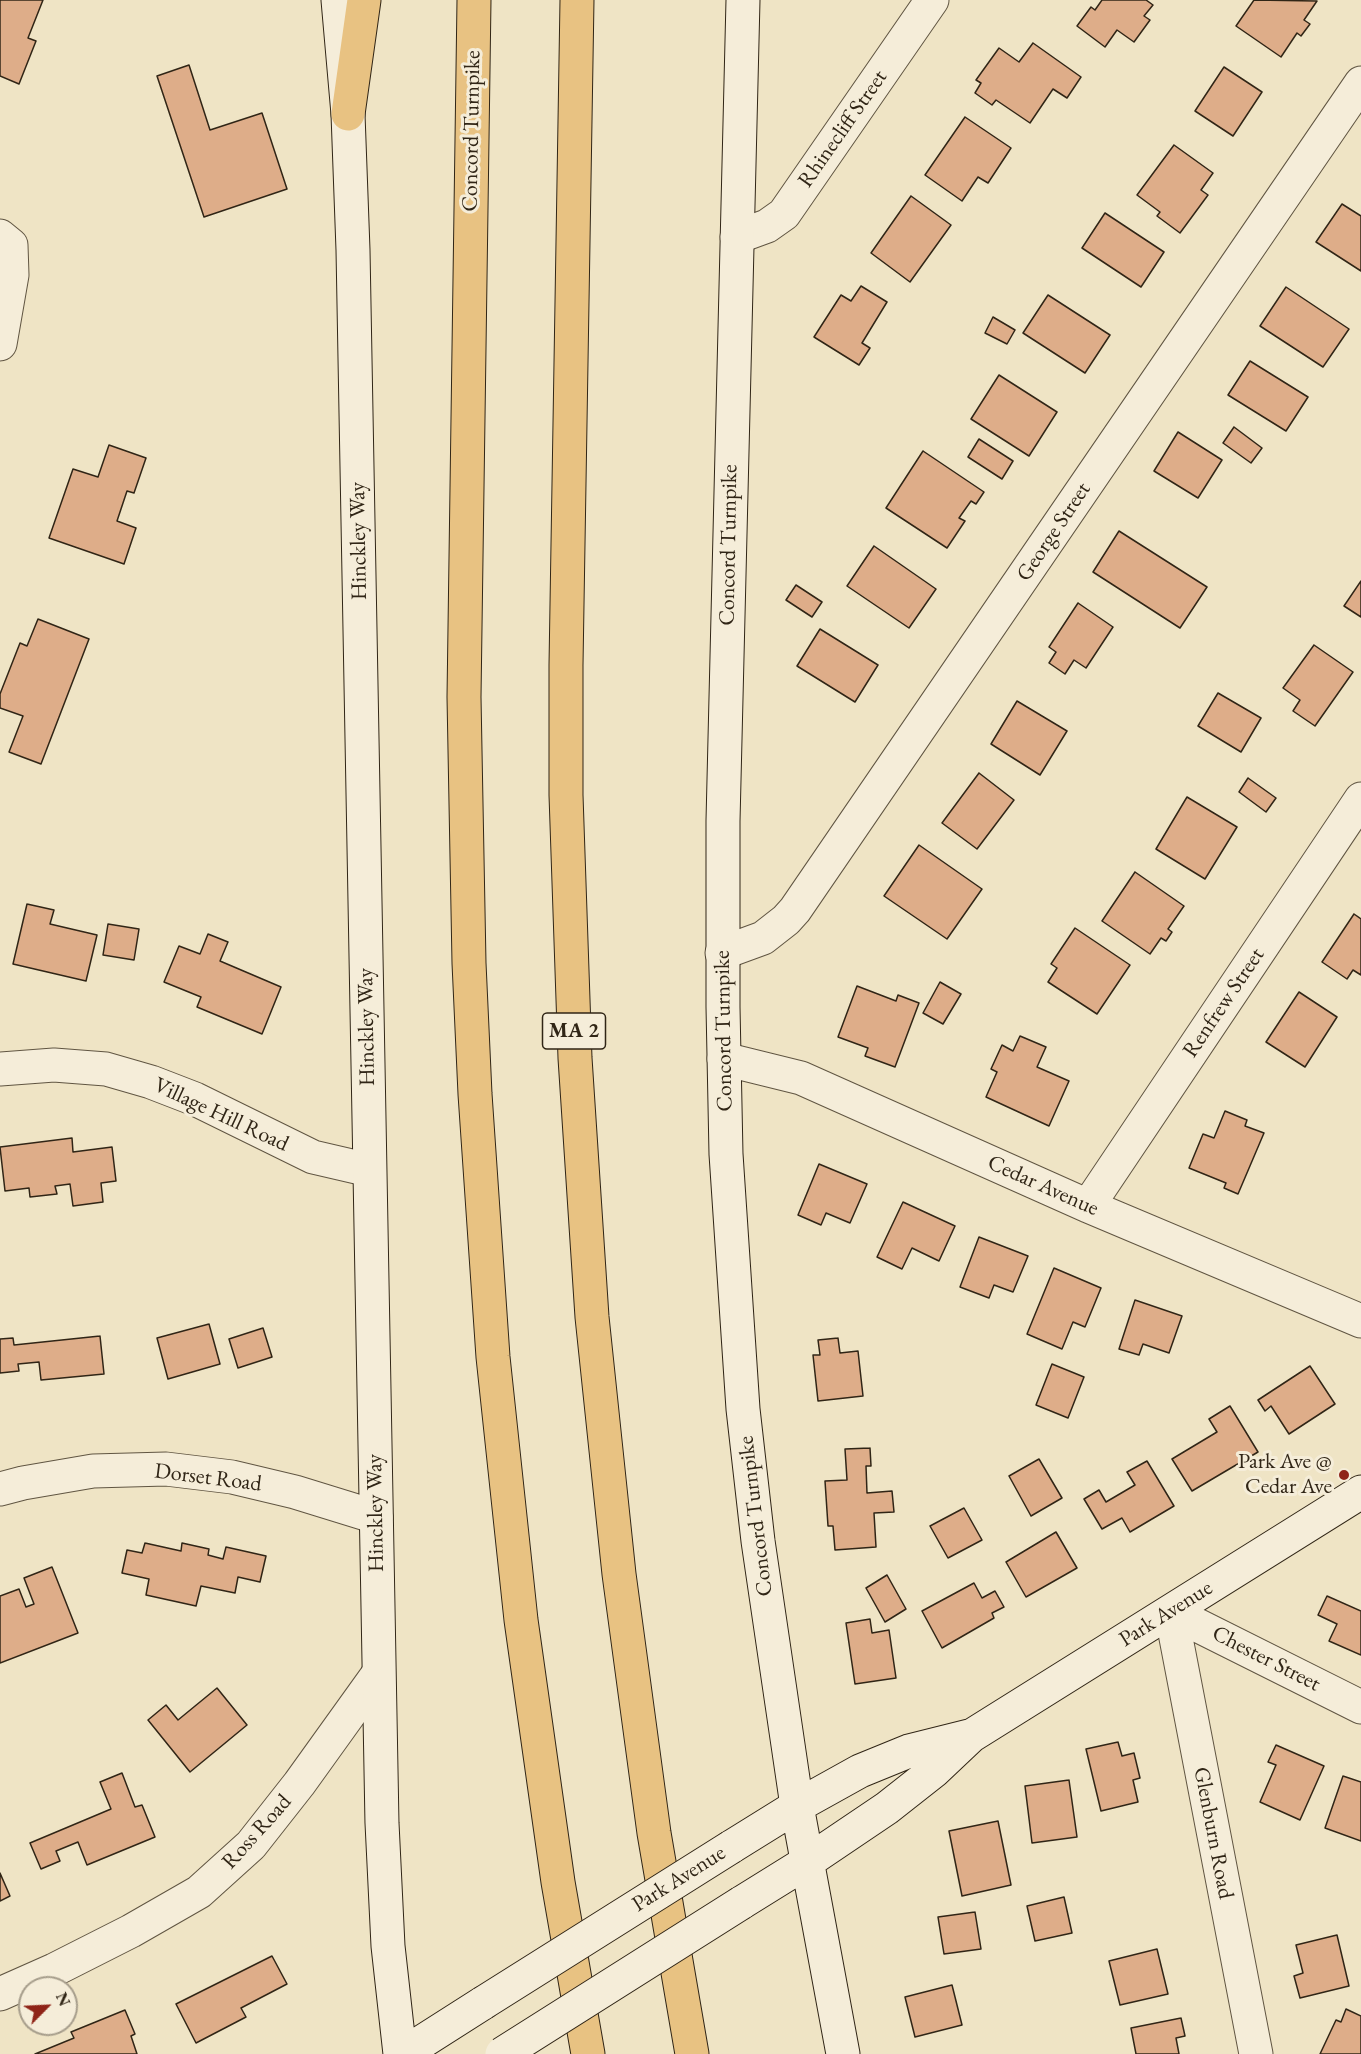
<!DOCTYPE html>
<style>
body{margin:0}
#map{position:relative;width:1361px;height:2054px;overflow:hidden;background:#efe4c5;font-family:"EB Garamond",serif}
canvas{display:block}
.north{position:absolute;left:18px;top:1976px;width:60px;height:60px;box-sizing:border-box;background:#f5edd9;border:2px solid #a69d8b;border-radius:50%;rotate:66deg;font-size:16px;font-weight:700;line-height:24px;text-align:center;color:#302516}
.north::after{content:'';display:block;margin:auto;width:21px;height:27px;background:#8f2418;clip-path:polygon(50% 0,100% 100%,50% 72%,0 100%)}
</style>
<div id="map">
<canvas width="1361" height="2054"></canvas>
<div class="north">N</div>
</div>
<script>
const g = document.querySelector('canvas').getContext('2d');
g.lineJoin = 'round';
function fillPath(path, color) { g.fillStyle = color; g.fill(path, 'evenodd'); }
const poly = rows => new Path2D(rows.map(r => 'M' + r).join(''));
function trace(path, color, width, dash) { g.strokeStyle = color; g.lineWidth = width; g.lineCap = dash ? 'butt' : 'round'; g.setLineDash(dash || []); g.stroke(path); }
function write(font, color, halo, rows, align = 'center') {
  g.font = font + ' "EB Garamond",serif'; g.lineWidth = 6; g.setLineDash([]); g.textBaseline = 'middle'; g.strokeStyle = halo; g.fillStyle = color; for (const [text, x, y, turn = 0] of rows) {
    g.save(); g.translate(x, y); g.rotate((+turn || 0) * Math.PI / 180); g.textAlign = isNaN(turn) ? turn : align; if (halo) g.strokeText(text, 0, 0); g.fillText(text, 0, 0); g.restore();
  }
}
const building = poly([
 [0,0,43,0,28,38,36,41,19,84,0,76,0,0],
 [1102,0,1146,0,1153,5,1144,16,1150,20,1134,42,1117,30,1105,47,1077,26,1091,7,1095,10,1102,0],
 [1254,0,1317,1,1304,20,1310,24,1301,36,1297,33,1281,57,1236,26,1254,0],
 [1033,43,1081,77,1067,98,1053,89,1030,123,996,100,992,105,975,93,981,83,976,80,999,48,1019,62,1033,43],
 [189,65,210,130,262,113,287,189,204,217,157,76,189,65],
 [1224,67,1262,92,1233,136,1195,111,1224,67],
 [965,117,1011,148,988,183,978,177,962,201,925,175,965,117],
 [1174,145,1213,173,1201,190,1208,195,1180,233,1157,216,1160,212,1137,195,1174,145],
 [911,196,951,225,910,282,871,253,911,196],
 [1342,204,1361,216,1361,271,1316,242,1342,204],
 [1105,213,1164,252,1141,287,1082,248,1105,213],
 [861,286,887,302,862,343,870,348,859,365,814,337,841,295,851,301,861,286],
 [1286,287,1349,329,1323,367,1260,326,1286,287],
 [1048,295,1110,335,1085,373,1023,333,1048,295],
 [993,317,1015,330,1007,344,985,333,993,317],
 [1250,361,1308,397,1286,431,1228,395,1250,361],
 [999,375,1057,412,1029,456,971,419,999,375],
 [1234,427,1262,448,1251,463,1223,443,1234,427],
 [1178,432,1222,460,1198,498,1154,471,1178,432],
 [979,439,1013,461,1002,479,968,457,979,439],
 [109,445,146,458,134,493,127,491,117,521,136,528,124,564,49,538,73,469,98,477,109,445],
 [923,451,984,492,976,504,971,501,959,518,965,521,947,548,886,508,923,451],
 [1119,531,1207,587,1180,628,1093,572,1119,531],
 [874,546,936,589,909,628,847,586,874,546],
 [1361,581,1361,617,1344,606,1361,581],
 [796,585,822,602,812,617,786,600,796,585],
 [1078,603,1113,627,1086,668,1074,660,1065,674,1049,663,1056,652,1049,647,1078,603],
 [38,619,89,639,41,764,9,752,23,716,0,708,0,694,20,643,27,646,38,619],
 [820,629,878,665,855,702,797,666,820,629],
 [1314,645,1353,672,1315,726,1293,711,1300,700,1283,688,1314,645],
 [1218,693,1261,718,1241,752,1198,726,1218,693],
 [1017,701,1067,731,1040,775,991,744,1017,701],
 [979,773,1014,800,977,849,942,823,979,773],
 [1248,778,1276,798,1266,812,1239,792,1248,778],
 [1187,797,1237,827,1205,879,1156,849,1187,797],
 [919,845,982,889,947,939,884,896,919,845],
 [1135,872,1184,906,1168,929,1172,932,1166,941,1161,938,1150,954,1102,921,1135,872],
 [27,904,54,910,50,924,97,935,86,981,13,964,27,904],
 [1354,914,1361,919,1361,975,1353,970,1347,979,1322,962,1354,914],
 [108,924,139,929,134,960,103,955,108,924],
 [1075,928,1130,965,1097,1014,1048,982,1057,968,1051,964,1075,928],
 [208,934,228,942,220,961,281,987,262,1034,197,1007,201,997,164,982,179,946,200,954,208,934],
 [940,982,961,994,943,1024,923,1013,940,982],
 [857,986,896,1001,898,995,919,1003,895,1067,865,1056,868,1048,838,1037,857,986],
 [1299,992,1337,1017,1305,1067,1266,1042,1299,992],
 [1020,1036,1046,1047,1037,1067,1069,1081,1049,1126,986,1097,997,1072,991,1069,1002,1045,1013,1051,1020,1036],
 [1225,1111,1247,1120,1245,1126,1264,1133,1238,1194,1224,1188,1226,1183,1189,1168,1203,1134,1214,1138,1225,1111],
 [72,1138,73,1152,112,1147,116,1181,101,1183,103,1202,73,1206,70,1184,55,1186,57,1194,30,1197,29,1188,5,1191,0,1147,72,1138],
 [819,1164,867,1184,850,1223,826,1213,821,1225,798,1215,819,1164],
 [903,1202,955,1226,939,1261,912,1248,902,1269,877,1257,903,1202],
 [979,1237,1028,1256,1013,1292,994,1285,989,1298,960,1287,979,1237],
 [1054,1268,1101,1288,1085,1327,1073,1322,1062,1349,1027,1334,1054,1268],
 [1135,1300,1182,1316,1169,1353,1143,1344,1139,1355,1119,1349,1135,1300],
 [209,1324,220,1364,168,1379,157,1338,209,1324],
 [263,1328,272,1357,238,1368,229,1339,263,1328],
 [100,1336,104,1374,41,1380,39,1362,18,1364,19,1371,0,1373,0,1339,13,1338,14,1345,100,1336],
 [838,1338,840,1353,858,1351,863,1396,818,1401,813,1355,820,1355,818,1340,838,1338],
 [1052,1364,1084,1377,1068,1418,1036,1405,1052,1364],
 [1310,1366,1335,1404,1289,1434,1271,1406,1265,1411,1258,1400,1310,1366],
 [1230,1406,1258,1452,1192,1491,1172,1459,1217,1432,1209,1419,1230,1406],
 [870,1448,871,1466,866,1466,867,1493,892,1491,894,1512,874,1513,876,1547,835,1550,833,1526,828,1526,825,1481,847,1480,845,1449,870,1448],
 [1039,1459,1062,1498,1031,1516,1009,1476,1039,1459],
 [1147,1461,1174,1506,1130,1532,1122,1518,1102,1529,1084,1499,1099,1490,1106,1502,1135,1485,1127,1472,1147,1461],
 [964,1508,982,1540,948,1558,930,1526,964,1508],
 [1056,1532,1077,1568,1026,1597,1006,1562,1056,1532],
 [145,1543,181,1551,182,1543,209,1549,208,1555,223,1559,226,1547,266,1556,260,1582,238,1577,235,1593,201,1586,196,1606,146,1595,149,1579,122,1573,127,1550,142,1553,145,1543],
 [52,1567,78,1633,0,1663,0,1596,19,1589,26,1607,34,1604,24,1578,52,1567],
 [887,1575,906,1609,885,1622,866,1588,887,1575],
 [974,1583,982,1598,995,1591,1004,1607,992,1613,994,1618,942,1648,922,1611,974,1583],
 [1327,1596,1361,1611,1361,1655,1329,1641,1337,1624,1318,1615,1327,1596],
 [870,1619,872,1633,889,1630,896,1678,855,1684,846,1623,870,1619],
 [217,1688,247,1725,190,1772,148,1720,166,1705,178,1720,217,1688],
 [1118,1742,1122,1756,1134,1753,1140,1778,1133,1780,1138,1802,1101,1811,1086,1749,1118,1742],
 [1276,1745,1324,1766,1300,1820,1260,1802,1276,1765,1268,1762,1276,1745],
 [122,1773,135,1807,142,1805,155,1837,87,1865,78,1842,56,1851,60,1861,41,1869,30,1843,111,1809,100,1782,122,1773],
 [1343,1776,1361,1782,1361,1841,1325,1828,1343,1776],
 [1069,1780,1077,1837,1032,1843,1025,1786,1069,1780],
 [998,1821,1011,1885,962,1896,949,1831,998,1821],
 [0,1873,10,1896,0,1901,0,1873],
 [1064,1897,1072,1933,1035,1941,1027,1906,1064,1897],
 [975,1912,981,1949,944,1954,938,1917,975,1912],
 [1337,1935,1349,1986,1300,1998,1294,1976,1303,1973,1296,1945,1337,1935],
 [1157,1949,1168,1994,1120,2005,1109,1961,1157,1949],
 [272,1956,287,1984,241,2008,246,2017,196,2043,176,2004,272,1956],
 [952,1985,962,2025,915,2037,905,1997,952,1985],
 [1346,2009,1361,2016,1361,2054,1320,2054,1336,2020,1341,2022,1346,2009],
 [125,2010,135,2034,131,2036,137,2054,35,2054,74,2038,71,2032,125,2010],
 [1181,2018,1185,2036,1176,2038,1179,2054,1136,2054,1131,2028,1181,2018]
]);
fillPath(building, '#dead89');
trace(building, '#302516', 1.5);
const street = poly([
 [0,236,11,245,12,275,0,344],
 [737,237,767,226,784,214,932,0],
 [722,953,763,938,786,920,795,910,1361,83],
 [724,1059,801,1078,1088,1206,1361,1321],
 [0,1069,54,1065,106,1069,151,1082,195,1099,313,1157,369,1170],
 [1088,1206,1361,799],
 [0,1489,23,1483,93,1471,166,1469,232,1477,295,1492,376,1517],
 [1171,1612,1256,2054],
 [1171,1612,1361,1707],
 [0,1994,54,1970,131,1931,199,1892,251,1845,299,1784,378,1674]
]);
const secondary = poly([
 [338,0,348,114,353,250,382,1823,388,1946,400,2054],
 [743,0,723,821,723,1007,726,1154,743,1409,758,1541,797,1806,843,2054],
 [731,1847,797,1806,860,1771,909,1751,969,1736],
 [741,1903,807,1862,887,1808,934,1771,971,1736,1361,1492],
 [403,2054,483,2003]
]);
const highway = poly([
 [474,0,464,697,469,963,475,1094,493,1357,521,1620,558,1882,588,2054],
 [577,0,566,665,566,795,575,1058,592,1317,619,1574,654,1833,692,2054],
 [348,114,364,0]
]);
trace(street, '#605542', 35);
trace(secondary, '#302516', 35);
trace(highway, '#302516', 35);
trace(street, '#f5edd9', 33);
trace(secondary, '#f5edd9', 33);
trace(highway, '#e8c282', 33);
const secondaryBridge = poly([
 [483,2003,731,1847],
 [502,2054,741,1903]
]);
trace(secondaryBridge, '#302516', 35, []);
trace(secondaryBridge, '#f5edd9', 33);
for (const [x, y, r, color] of [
 [1344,1475,6,"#8f2418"]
]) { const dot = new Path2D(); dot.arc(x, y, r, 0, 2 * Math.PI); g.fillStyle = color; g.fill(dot); trace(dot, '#f5edd9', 2); }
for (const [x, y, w] of [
 [574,1031,63]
]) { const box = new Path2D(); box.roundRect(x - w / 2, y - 18, w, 36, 4.5); g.fillStyle = '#f5edd9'; g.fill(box); trace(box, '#302516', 1.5); }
write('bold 21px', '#302516', null, [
 ["MA 2",574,1031]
]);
write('22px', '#302516', '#f5edd9', [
 ["Rhinecliff Street",843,129,-55],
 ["Concord Turnpike",472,131,-89],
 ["George Street",1054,532,-56],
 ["Hinckley Way",359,541,-91],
 ["Concord Turnpike",729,545,-89],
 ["Renfrew Street",1224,1003,-56],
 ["Hinckley Way",367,1027,-91],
 ["Concord Turnpike",724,1031,-91],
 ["Village Hill Road",221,1115,25],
 ["Cedar Avenue",1043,1186,24],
 ["Dorset Road",208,1478,7],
 ["Hinckley Way",376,1513,-91],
 ["Concord Turnpike",756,1516,-97],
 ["Park Avenue",1166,1614,-32],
 ["Chester Street",1266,1659,27],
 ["Ross Road",257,1832,-48],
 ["Glenburn Road",1213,1833,79],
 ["Park Avenue",679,1879,-32]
]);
write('22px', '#302516', '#f5edd9', [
 ["Park Ave @",1332,1462],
 ["Cedar Ave",1332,1487]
], 'right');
</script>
